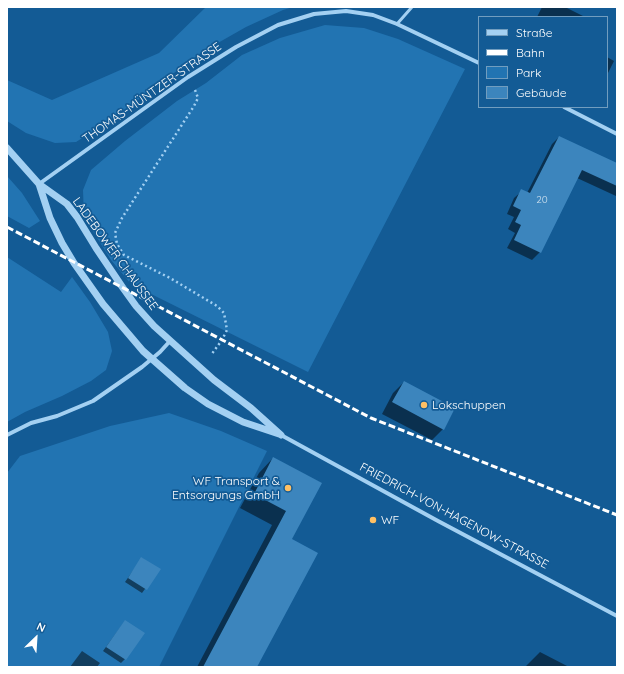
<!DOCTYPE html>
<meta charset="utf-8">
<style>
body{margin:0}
#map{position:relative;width:624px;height:674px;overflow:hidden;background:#135b95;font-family:Quicksand,sans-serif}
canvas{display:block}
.frame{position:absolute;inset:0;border:8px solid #fff;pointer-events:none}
.legend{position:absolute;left:478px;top:16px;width:130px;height:92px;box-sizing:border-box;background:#135b95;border:1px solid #719dbf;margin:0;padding:5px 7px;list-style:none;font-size:12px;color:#fff}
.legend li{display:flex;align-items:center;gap:8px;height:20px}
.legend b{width:20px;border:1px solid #719dbf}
.north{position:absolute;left:16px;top:618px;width:40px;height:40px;-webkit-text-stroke:3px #135b95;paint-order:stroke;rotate:25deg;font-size:11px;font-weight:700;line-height:16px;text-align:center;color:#fff}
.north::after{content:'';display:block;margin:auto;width:14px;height:18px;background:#fff;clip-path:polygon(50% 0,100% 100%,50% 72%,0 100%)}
</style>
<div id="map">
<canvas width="624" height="674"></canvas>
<div class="frame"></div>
<ul class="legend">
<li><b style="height:5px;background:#a3d0f2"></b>Straße</li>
<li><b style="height:5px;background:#fff"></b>Bahn</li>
<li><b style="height:11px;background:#2274b2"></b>Park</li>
<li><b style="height:11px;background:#3c85bd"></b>Gebäude</li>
</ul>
<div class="north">N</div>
</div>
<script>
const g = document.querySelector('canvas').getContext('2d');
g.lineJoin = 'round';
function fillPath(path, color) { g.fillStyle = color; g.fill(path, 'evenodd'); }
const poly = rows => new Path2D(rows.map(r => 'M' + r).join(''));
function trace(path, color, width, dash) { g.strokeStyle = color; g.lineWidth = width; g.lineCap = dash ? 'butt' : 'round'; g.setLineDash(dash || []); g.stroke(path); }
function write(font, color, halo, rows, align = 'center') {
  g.font = font + ' Quicksand,sans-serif'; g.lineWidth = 3.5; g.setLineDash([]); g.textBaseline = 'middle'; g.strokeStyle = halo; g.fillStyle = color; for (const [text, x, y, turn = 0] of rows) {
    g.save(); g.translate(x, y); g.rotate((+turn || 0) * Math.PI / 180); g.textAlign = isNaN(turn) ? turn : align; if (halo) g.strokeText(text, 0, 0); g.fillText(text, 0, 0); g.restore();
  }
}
fillPath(poly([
 [206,7,293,7,283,10,246,27,202,52,115,117,76,142,55,143,26,133,7,121,7,80,52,100,159,53],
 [325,25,364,28,398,39,465,69,308,372,131,284,111,260,84,217,83,190,91,170,125,141,177,101,206,83,242,55,280,38],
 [7,176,22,193,40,221,29,228,7,216],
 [7,257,61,292,72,277,90,302,108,332,112,351,106,370,91,381,62,396,25,412,7,422],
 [169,413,221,431,267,451,159,667,7,667,7,473,20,456,110,426]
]), '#2274b2');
fillPath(poly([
 [542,7,565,7,585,17,537,17],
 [607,57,614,61,607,75],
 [559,137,617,164,617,195,616,196,577,178,540,252,532,260,507,248,515,233,508,229,514,217,507,214,514,198,522,191,527,193,552,144],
 [404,382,443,429,432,440,382,414,393,393],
 [273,458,321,483,291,540,257,667,197,667,272,525,240,508,259,473],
 [142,558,159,570,142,593,125,582],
 [125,621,125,659,121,663,103,651],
 [82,651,100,663,97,667,70,667],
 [540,652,569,667,525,667]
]), '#0007');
fillPath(poly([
 [559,136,617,163,617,186,582,170,541,253,514,240,521,225,515,222,521,210,513,206,521,189,530,193],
 [404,381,455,408,444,430,392,402],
 [273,457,322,483,292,539,318,553,257,667,203,667,286,511,254,494],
 [141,557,161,569,147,590,128,578],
 [125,620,145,633,126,660,106,647]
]), '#3c85bd');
trace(poly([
 [195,90,198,98,194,106,122,218,115,233,117,244,124,255,170,278,217,306,224,313,227,330,222,340,211,355]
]), '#a3d0f2', 2.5, [2, 3]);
trace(poly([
 [397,24,412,7]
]), '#a3d0f2', 3);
trace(poly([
 [564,107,617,134],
 [39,184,188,77,236,47,278,25,314,14,346,11,373,15,397,24,479,63],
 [7,435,31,423,57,416,93,401,142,367,160,352,170,341],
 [281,435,438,521,617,616]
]), '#a3d0f2', 4);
trace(poly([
 [7,148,39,184,67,204,77,217,96,248,123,288,136,306,154,326,214,380,251,408,281,435],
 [39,184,50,218,62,243,74,263,103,304,143,351,185,388,208,404,243,422,279,434]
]), '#a3d0f2', 7);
trace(poly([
 [7,227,371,418,617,515]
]), '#fff', 3, [7, 3]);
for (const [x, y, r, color] of [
 [424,405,4,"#ffc064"],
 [288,488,4,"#ffc064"],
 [373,520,4,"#ffc064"]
]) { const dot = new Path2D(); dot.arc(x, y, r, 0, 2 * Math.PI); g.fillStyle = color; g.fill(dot); trace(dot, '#135b95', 1.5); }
write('10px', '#cee0ee', null, [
 ["20",542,200]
]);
write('12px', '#fff', '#135b95', [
 ["THOMAS-MÜNTZER-STRASSE",152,93,-35],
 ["LADEBOWER CHAUSSEE",115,254,54],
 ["FRIEDRICH-VON-HAGENOW-STRASSE",454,516,28]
]);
write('12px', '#fff', '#135b95', [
 ["Lokschuppen",432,405],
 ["WF Transport &",280,481,"right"],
 ["Entsorgungs GmbH",280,495,"right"],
 ["WF",381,520]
], 'left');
</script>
